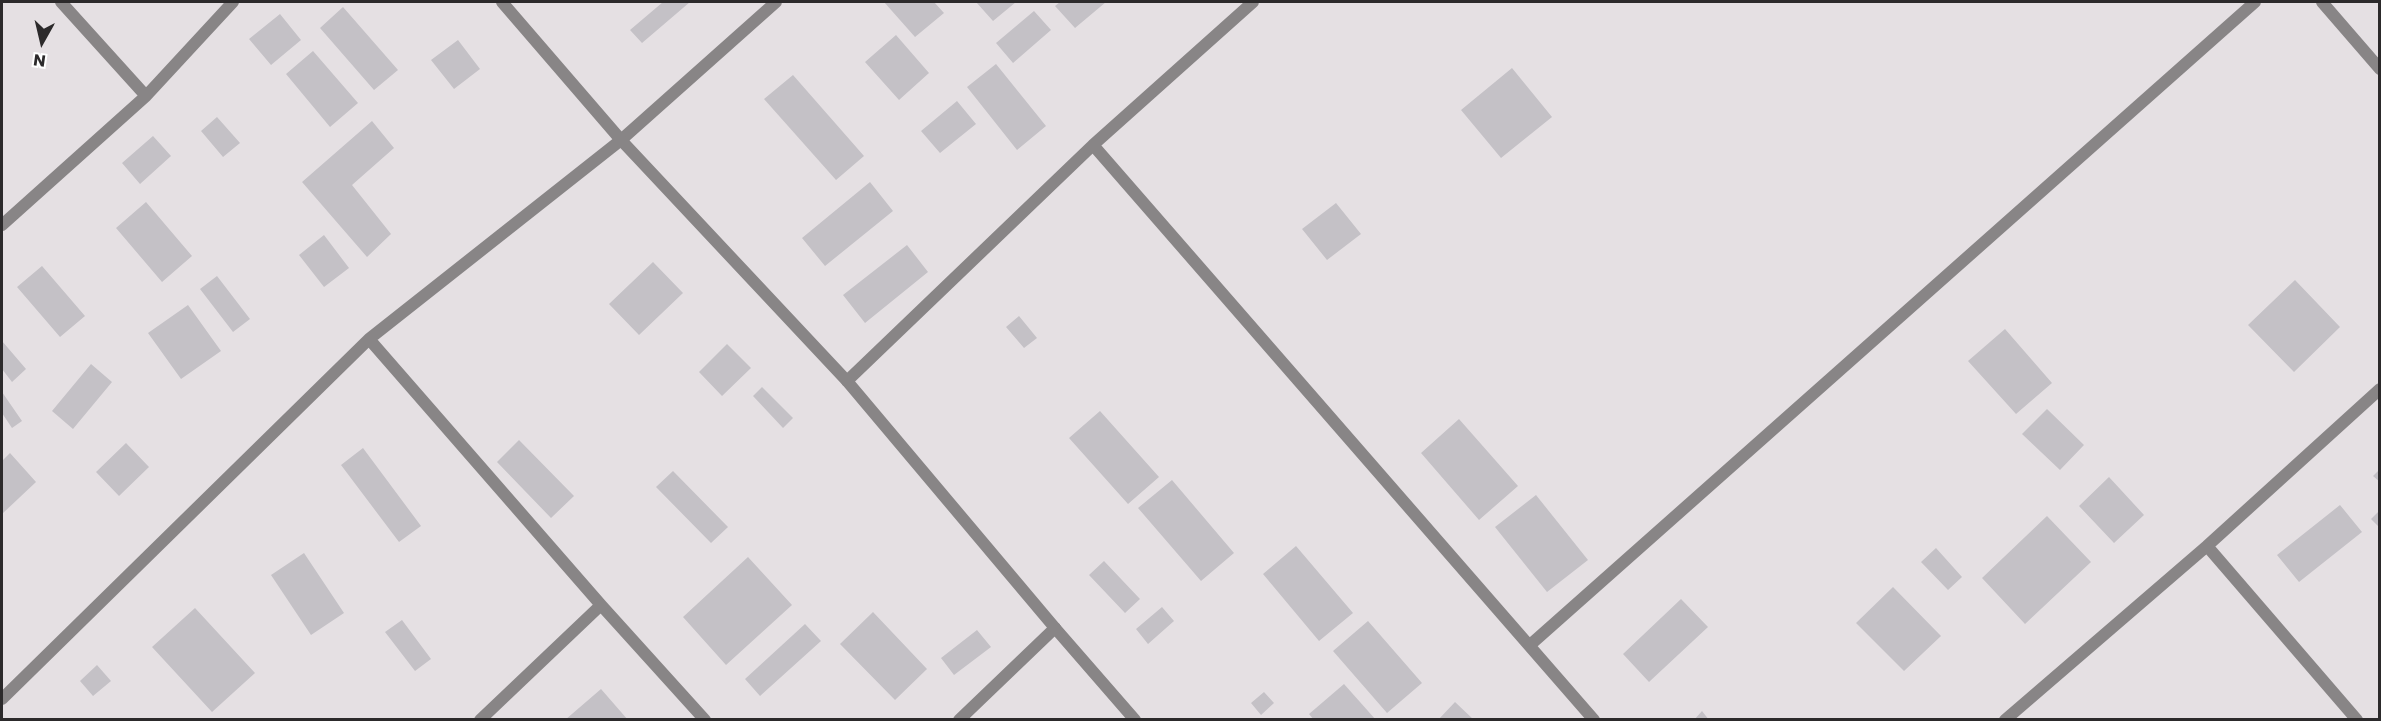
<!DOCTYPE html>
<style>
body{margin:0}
#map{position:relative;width:2381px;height:721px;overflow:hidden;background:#e5e0e3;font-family:Poppins,sans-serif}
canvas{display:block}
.frame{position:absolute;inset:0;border:3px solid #2c2a2b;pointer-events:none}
.north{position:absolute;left:12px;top:12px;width:60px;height:60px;-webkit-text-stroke:4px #fff;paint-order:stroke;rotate:188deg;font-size:16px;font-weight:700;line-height:24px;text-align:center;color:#2c2a2b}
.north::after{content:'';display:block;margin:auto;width:21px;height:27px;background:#2c2a2b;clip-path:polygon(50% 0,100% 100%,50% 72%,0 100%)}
</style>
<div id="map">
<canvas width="2381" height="721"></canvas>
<div class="frame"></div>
<div class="north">N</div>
</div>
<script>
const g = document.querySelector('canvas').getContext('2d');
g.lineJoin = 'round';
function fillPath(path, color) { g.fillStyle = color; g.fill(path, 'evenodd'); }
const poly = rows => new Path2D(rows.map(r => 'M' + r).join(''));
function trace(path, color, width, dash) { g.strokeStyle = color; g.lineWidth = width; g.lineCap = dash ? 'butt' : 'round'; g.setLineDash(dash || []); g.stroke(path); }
fillPath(poly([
 [663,2,690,2,642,43,630,30],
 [884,2,934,2,944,13,915,37],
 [976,2,1016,2,993,21],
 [1060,2,1106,2,1075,28,1055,6],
 [343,7,398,70,374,90,320,28],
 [1034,11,1051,30,1013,63,996,43],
 [280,14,301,40,271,65,249,39],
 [896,35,929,73,899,100,865,62],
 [458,40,480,69,454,89,431,60],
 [313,51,358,103,330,127,286,74],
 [996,64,1046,126,1017,150,967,87],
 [1512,68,1552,117,1501,158,1461,110],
 [793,75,864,156,836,180,764,99],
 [957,101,976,124,940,153,921,131],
 [217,117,240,143,223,157,201,131],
 [372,121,394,148,352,185,391,234,367,257,302,182],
 [153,136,171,156,140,184,122,163],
 [870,182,893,211,825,266,802,238],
 [146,202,192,256,162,282,116,228],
 [1336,203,1361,234,1327,260,1302,229],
 [324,235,349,268,324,287,299,255],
 [907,245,928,272,865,323,843,295],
 [653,262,683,293,639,335,609,304],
 [42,266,85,316,60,337,17,287],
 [217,276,250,319,233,332,200,289],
 [2295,280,2340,327,2294,372,2248,325],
 [188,305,221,351,181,379,148,333],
 [1019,316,1037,338,1024,348,1006,327],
 [2005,329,2052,383,2016,414,1968,361],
 [2,341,26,369,12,382,2,369],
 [727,344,751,368,722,396,699,372],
 [91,364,112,382,73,429,52,411],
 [762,387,793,418,783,428,753,396],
 [2,392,22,421,12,428,2,413],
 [2047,409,2084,445,2060,470,2022,434],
 [1100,411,1159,477,1128,504,1069,438],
 [1459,419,1518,486,1479,520,1421,453],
 [519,440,574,496,551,518,497,462],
 [126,443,149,467,119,496,96,472],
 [363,448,421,526,399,542,341,465],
 [10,453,36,482,2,514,2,461],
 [2380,469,2380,482,2373,476],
 [673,471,728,527,711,543,656,487],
 [2109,477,2144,515,2114,543,2079,506],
 [1172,480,1234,553,1201,581,1138,508],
 [1536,495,1588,560,1547,592,1495,527],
 [2340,505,2362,532,2299,582,2277,555],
 [2380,510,2380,528,2371,519],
 [2047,516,2091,562,2025,624,1982,578],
 [1296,546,1353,613,1319,641,1263,574],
 [1936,548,1962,577,1948,590,1921,562],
 [304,553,344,613,311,635,271,575],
 [748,557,792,605,726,665,683,617],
 [1104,561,1140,599,1125,613,1089,575],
 [1893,587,1941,636,1904,671,1856,623],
 [1681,599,1708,627,1649,682,1623,654],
 [1162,607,1174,621,1148,644,1136,629],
 [195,608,255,673,212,712,152,647],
 [873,612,927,669,895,700,840,644],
 [402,620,431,659,415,671,385,632],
 [1368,621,1422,683,1387,713,1333,651],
 [805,624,821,641,760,696,745,679],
 [977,630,991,647,954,675,941,658],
 [97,665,111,681,93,696,80,681],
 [1344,684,1376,720,1314,720,1309,714],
 [601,689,628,720,565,720],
 [1264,692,1274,703,1261,715,1251,703],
 [1455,702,1474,720,1438,720],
 [1702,711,1709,720,1694,720]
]), '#c4c1c6');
trace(poly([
 [61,2,146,96],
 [2322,2,2380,69],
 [1093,145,1594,720],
 [2,225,146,96,233,2],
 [369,339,601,605,705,720],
 [847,381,1093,145,1253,2],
 [2207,546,2357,720],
 [1530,645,2255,2],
 [2,699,369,339,621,140,776,2],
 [480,720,601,605],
 [959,720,1055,628],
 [2005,720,2207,546,2380,389]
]), '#888586', 12);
trace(poly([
 [502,2,621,140,847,381,1055,628,1135,720]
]), '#888586', 12);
</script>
